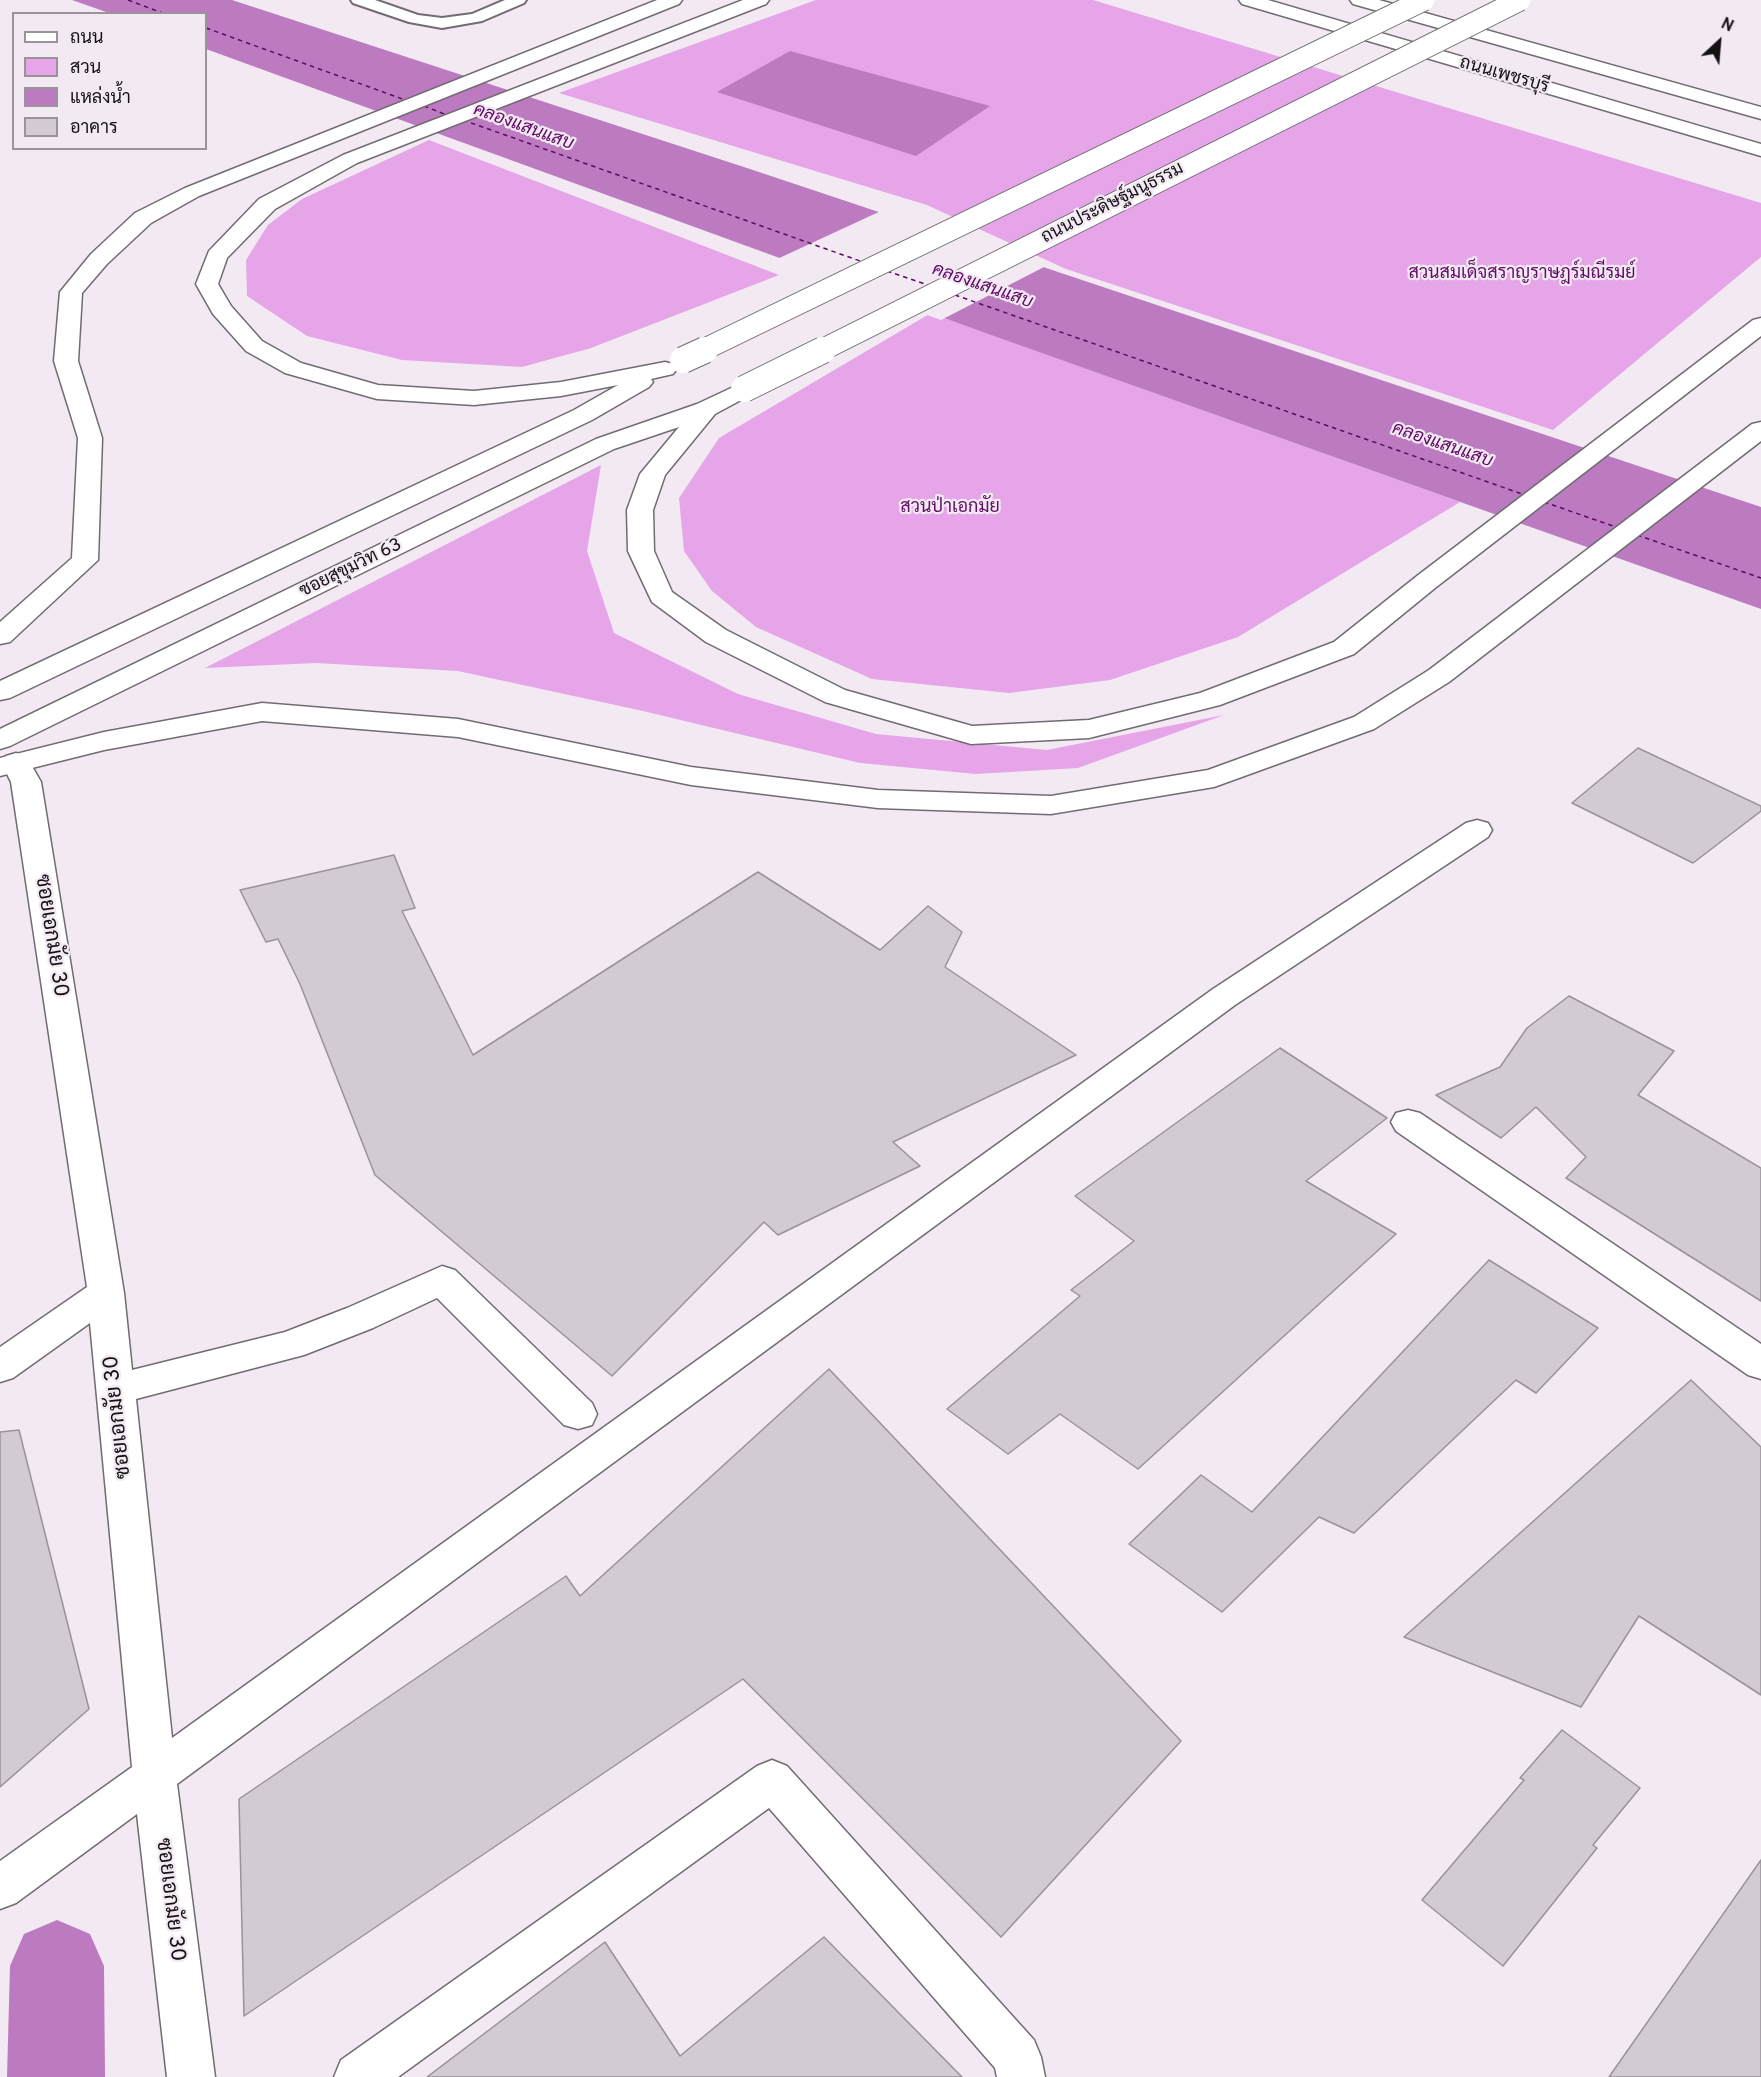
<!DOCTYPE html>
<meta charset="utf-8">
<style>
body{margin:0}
#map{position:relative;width:1761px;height:2077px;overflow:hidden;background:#f2e9f2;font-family:Overpass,Sarabun,sans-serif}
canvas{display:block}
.legend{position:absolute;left:12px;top:12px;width:195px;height:138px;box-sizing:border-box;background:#f2e9f2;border:2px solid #9a939a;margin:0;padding:8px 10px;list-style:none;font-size:18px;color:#151215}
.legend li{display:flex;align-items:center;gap:12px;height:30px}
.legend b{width:30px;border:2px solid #9a939a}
.north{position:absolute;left:1689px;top:12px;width:60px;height:60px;-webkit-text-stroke:4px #f2e9f2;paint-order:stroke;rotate:26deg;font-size:16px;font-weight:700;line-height:24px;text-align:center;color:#151215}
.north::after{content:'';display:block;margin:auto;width:21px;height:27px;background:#151215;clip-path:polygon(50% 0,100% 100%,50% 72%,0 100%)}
</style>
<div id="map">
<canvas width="1761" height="2077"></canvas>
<ul class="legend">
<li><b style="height:8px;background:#fff"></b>ถนน</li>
<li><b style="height:16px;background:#e5a5e8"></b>สวน</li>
<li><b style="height:16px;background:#bc7ac0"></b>แหล่งน้ำ</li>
<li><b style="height:16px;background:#d3cbd3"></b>อาคาร</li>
</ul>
<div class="north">N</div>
</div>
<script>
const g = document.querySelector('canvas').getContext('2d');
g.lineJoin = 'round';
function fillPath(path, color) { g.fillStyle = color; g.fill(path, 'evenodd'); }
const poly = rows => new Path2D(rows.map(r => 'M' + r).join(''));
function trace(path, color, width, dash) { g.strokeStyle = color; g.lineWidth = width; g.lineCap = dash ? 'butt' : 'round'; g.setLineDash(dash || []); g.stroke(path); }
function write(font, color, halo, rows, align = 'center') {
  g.font = font + ' Overpass,Sarabun,sans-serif'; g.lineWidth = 4.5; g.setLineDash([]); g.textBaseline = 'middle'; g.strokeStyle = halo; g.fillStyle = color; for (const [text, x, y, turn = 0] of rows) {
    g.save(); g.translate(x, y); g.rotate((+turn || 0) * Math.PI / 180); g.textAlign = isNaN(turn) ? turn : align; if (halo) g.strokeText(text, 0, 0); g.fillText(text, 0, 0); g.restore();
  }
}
fillPath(poly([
 [816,0,1093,0,1761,203,1761,257,1553,430,1066,269,927,205,559,93],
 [429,140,779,275,591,348,522,367,402,360,307,336,247,296,246,260,268,225,302,199],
 [931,313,1460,502,1238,637,1110,680,1009,693,872,679,756,627,712,591,684,551,679,498,719,438],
 [601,465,587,551,614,633,738,694,876,734,1047,750,1224,715,1078,768,976,774,860,763,643,711,458,671,316,663,205,668]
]), '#e5a5e8');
fillPath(poly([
 [72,0,232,0,753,170,1761,507,1761,609,980,331,206,49,206,14,109,13],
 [790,51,990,106,916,156,717,92]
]), '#bc7ac0');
fillPath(poly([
 [883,210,1048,265,941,320,775,260]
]), '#f2e9f2');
fillPath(poly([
 [57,1920,90,1934,104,1966,105,2077,7,2077,10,1966,24,1934,57,1920]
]), '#bc7ac0');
trace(poly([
 [128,0,165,14],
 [206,28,408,101],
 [424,106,447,115],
 [463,120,860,261],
 [887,271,928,285],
 [955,295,1525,495],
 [1544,502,1616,527],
 [1637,535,1761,578]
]), '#5f0864', 1.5, [4.5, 4]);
const building = poly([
 [1638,748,1761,806,1761,811,1693,863,1572,803,1638,748],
 [394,855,415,908,402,911,473,1055,758,872,880,950,928,906,962,932,945,967,1076,1055,893,1142,920,1166,778,1235,764,1222,612,1376,375,1175,300,984,278,939,266,942,240,890,394,855],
 [1569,996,1674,1051,1638,1095,1761,1168,1761,1301,1566,1178,1586,1157,1536,1107,1501,1138,1436,1095,1500,1067,1527,1028,1569,996],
 [1280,1048,1387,1118,1306,1181,1396,1234,1138,1469,1060,1414,1008,1454,947,1409,1080,1296,1071,1290,1134,1241,1075,1196,1280,1048],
 [1489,1260,1598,1328,1536,1393,1516,1380,1354,1533,1319,1517,1222,1612,1129,1544,1201,1475,1252,1512,1489,1260],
 [829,1369,1181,1741,1001,1937,743,1679,244,2016,239,1799,566,1576,580,1596,829,1369],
 [1691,1380,1761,1447,1761,1695,1639,1616,1581,1707,1404,1637,1691,1380],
 [19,1430,89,1709,0,1787,0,1432,19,1430],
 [1562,1730,1640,1788,1593,1845,1597,1848,1503,1966,1422,1900,1524,1780,1520,1778,1562,1730],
 [1761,1860,1761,2077,1609,2077,1761,1860],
 [824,1937,962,2077,427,2077,605,1942,680,2056,824,1937]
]);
fillPath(building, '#d3cbd3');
trace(building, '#9a929a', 1.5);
const service = poly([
 [351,0,375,0,418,15,442,18,472,14,505,0,526,0,524,3,482,21,442,28,409,22,353,3,351,0]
]);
const minor = poly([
 [16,753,26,756,41,782,124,1293,132,1370,285,1332,347,1308,442,1266,455,1270,592,1403,597,1414,592,1425,578,1429,564,1425,437,1298,373,1328,304,1355,136,1399,172,1738,1213,989,1466,823,1477,820,1488,823,1492,830,1488,837,1235,1005,177,1784,215,2077,167,2077,137,1814,16,1903,0,1909,0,1861,132,1767,90,1323,13,1378,0,1382,0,1347,87,1287,11,782,1,762,6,756,16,753],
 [1408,1110,1420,1113,1761,1344,1761,1379,1748,1375,1396,1131,1391,1122,1396,1113,1408,1110],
 [772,1760,787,1766,1034,2040,1041,2057,1045,2077,997,2077,995,2068,769,1808,398,2077,334,2077,341,2060,757,1766,772,1760]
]);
const primary = poly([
 [657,0,682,0,679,4,199,196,151,223,107,264,82,293,78,361,102,438,98,560,10,642,0,644,0,622,72,558,78,438,54,361,60,292,91,254,135,213,185,188,657,0],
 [743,0,769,0,766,4,357,163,275,209,227,258,218,284,231,306,262,341,301,363,378,385,474,391,561,382,665,362,673,364,677,369,673,374,651,379,653,382,649,387,592,420,10,698,0,700,0,681,574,410,618,385,561,396,474,405,377,399,285,373,246,351,213,314,196,284,209,251,259,199,343,155,743,0],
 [1239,0,1268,0,1761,144,1761,156,1242,4,1239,0],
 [1350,0,1379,0,1761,107,1761,119,1353,4,1350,0],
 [1761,318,1761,336,1435,588,1354,654,1220,705,1089,738,971,744,825,702,706,642,652,602,628,551,627,510,640,474,679,427,614,449,10,746,0,749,0,729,596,439,697,404,744,382,752,384,756,389,752,394,715,414,665,475,653,510,654,551,672,592,726,630,845,690,972,726,1089,720,1200,693,1334,642,1417,576,1753,320,1761,318],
 [1761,422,1761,441,1449,682,1374,729,1214,787,1051,814,878,808,691,785,458,737,262,721,104,750,0,776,0,758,104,732,262,703,458,719,691,767,878,790,1051,796,1208,770,1354,717,1429,670,1752,424,1761,422]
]);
trace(service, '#726b72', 4);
trace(minor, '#726b72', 3);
trace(primary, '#726b72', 3);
fillPath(service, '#fff');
fillPath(minor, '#fff');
fillPath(primary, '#fff');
const primaryBridgeFar1 = poly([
 [701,351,1424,0],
 [820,351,1520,0]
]);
const primaryBridge = poly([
 [683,360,705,350],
 [744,389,823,350]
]);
trace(primaryBridgeFar1, '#726b72', 23, []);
trace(primaryBridge, '#726b72', 28, []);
trace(primaryBridgeFar1, '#fff', 21);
trace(primaryBridge, '#fff', 26);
write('18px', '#151215', '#f2e9f2', [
 ["ถนนเพชรบุรี",1504,76,16],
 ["ถนนประดิษฐ์มนูธรรม",1113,204,-27],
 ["ซอยสุขุมวิท 63",351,569,-26]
]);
write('italic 18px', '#5f0864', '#f2e9f2', [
 ["คลองแสนแสบ",523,128,20],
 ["คลองแสนแสบ",982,287,19],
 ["คลองแสนแสบ",1442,446,19]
]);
write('18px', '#620e68', '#f2e9f2', [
 ["สวนสมเด็จสราญราษฎร์มณีรมย์",1522,274],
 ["สวนป่าเอกมัย",950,508]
]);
write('21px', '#151215', '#f2e9f2', [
 ["ซอยเอกมัย 30",50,936,81],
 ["ซอยเอกมัย 30",119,1417,-96],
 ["ซอยเอกมัย 30",169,1900,83]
]);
</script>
